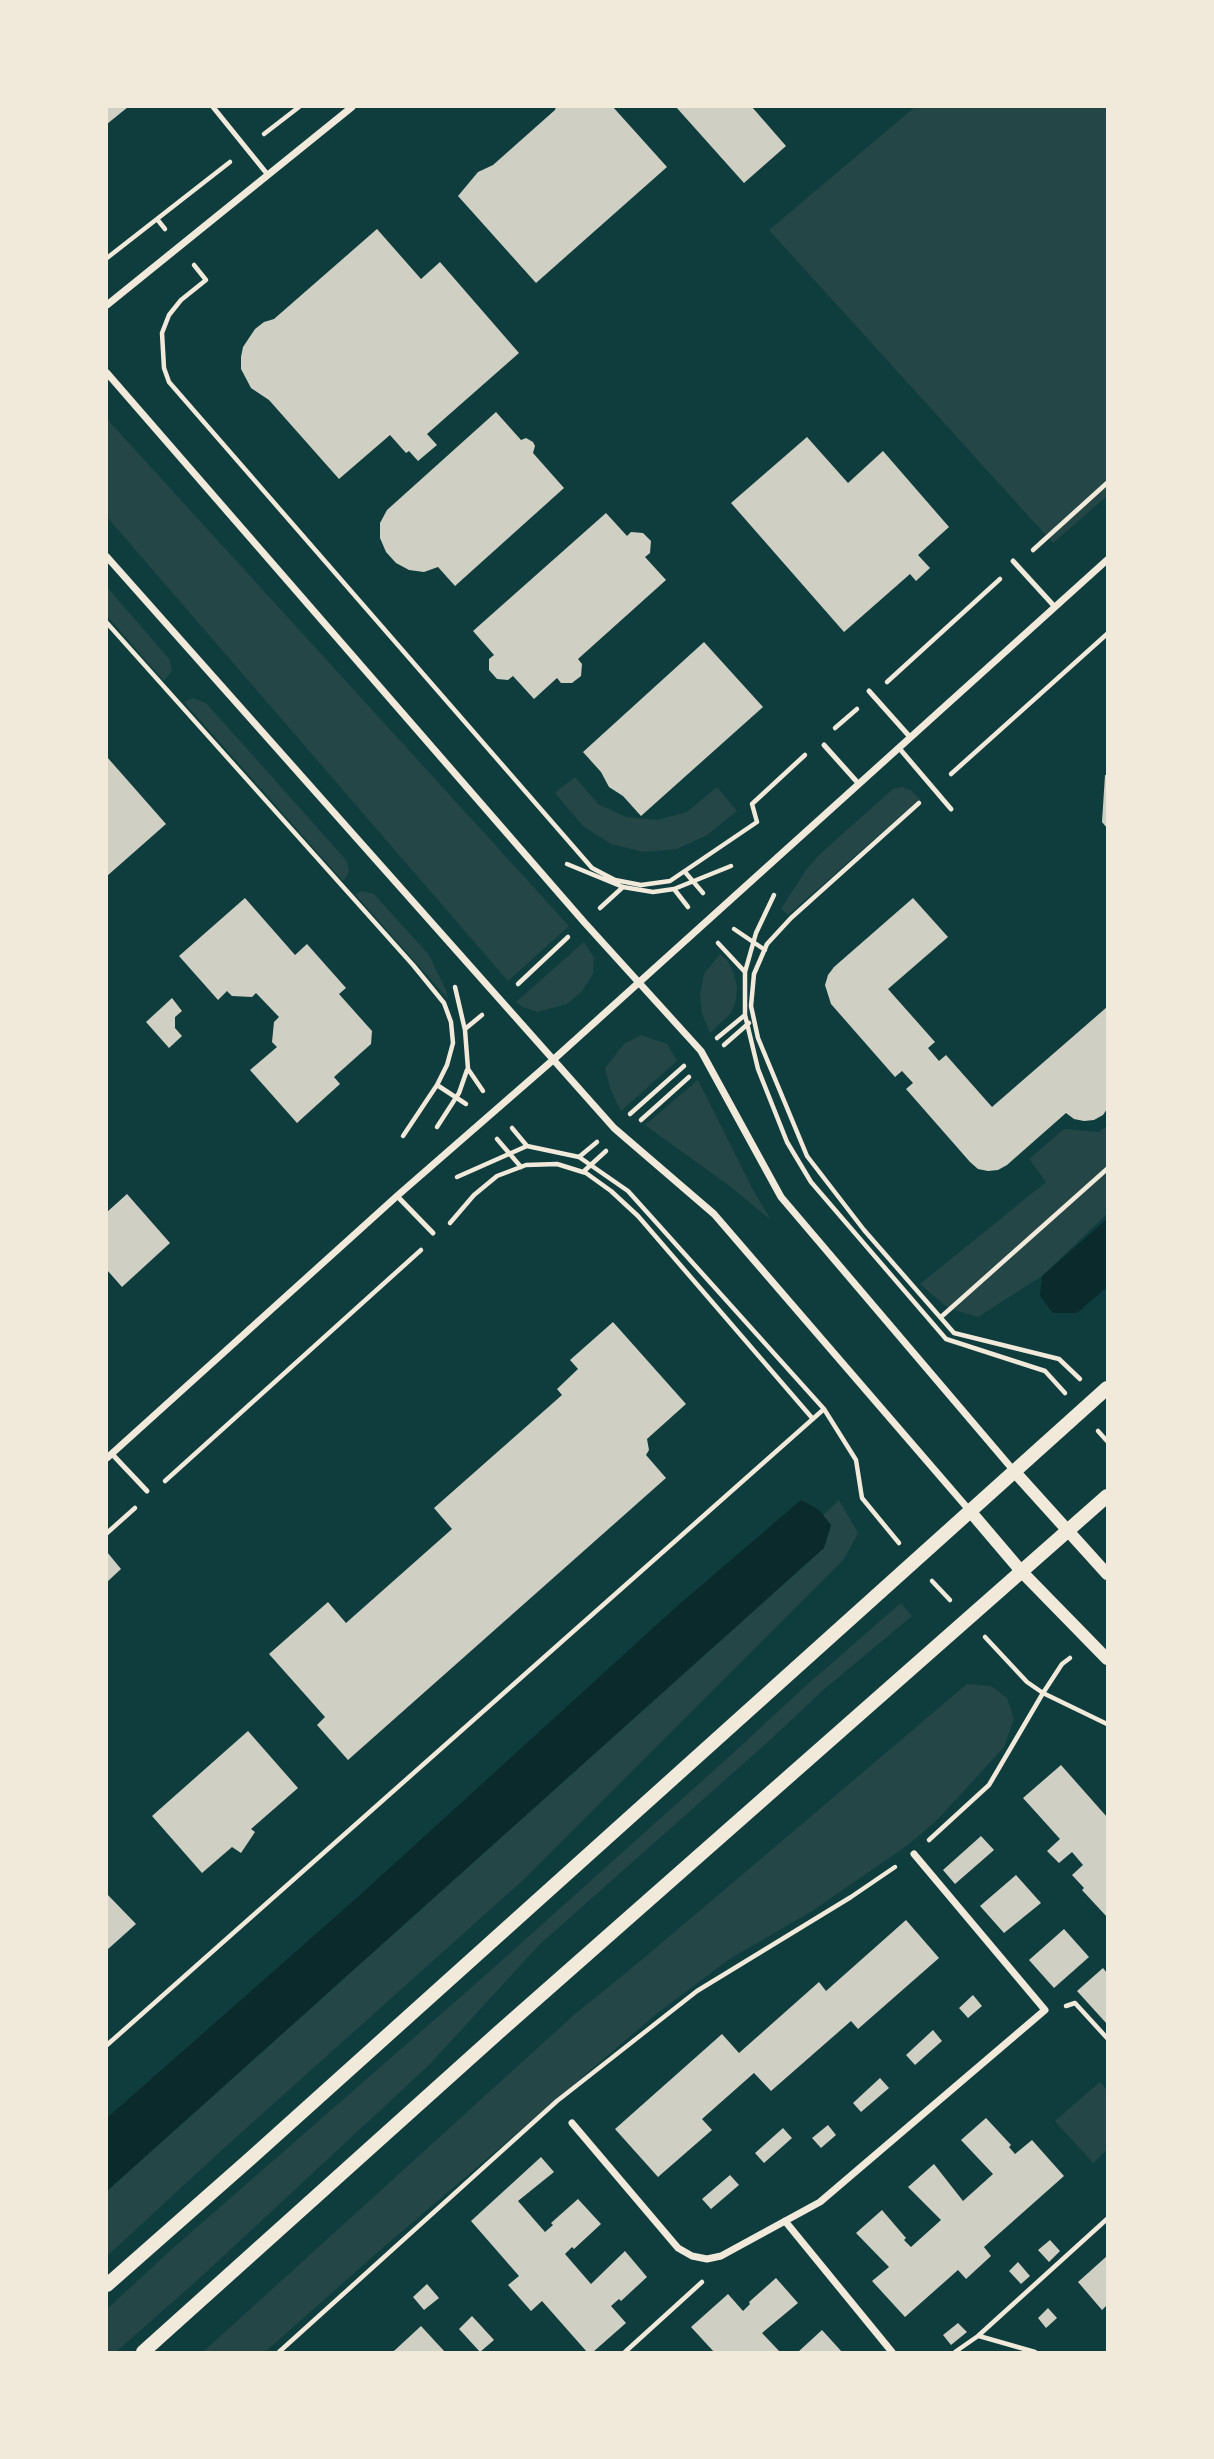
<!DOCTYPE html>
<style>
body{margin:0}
#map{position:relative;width:1214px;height:2459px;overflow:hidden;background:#0f3d3e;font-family:Signika,sans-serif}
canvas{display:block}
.frame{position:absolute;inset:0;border:108px solid #f1e9da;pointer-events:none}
</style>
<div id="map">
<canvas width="1214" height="2459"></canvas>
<div class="frame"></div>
</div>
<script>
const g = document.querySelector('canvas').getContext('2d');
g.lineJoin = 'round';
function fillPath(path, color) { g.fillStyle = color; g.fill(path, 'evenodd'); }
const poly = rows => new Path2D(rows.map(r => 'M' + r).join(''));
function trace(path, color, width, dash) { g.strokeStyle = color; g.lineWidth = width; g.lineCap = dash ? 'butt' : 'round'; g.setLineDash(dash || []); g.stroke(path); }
fillPath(poly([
 [915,107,1107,107,1107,496,1053,543,769,230],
 [107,419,569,926,508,981,107,517],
 [107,587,170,660,172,671,164,681,107,616],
 [193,698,206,703,347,861,349,872,343,881,184,702],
 [575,777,598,804,626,817,657,820,687,812,717,787,737,811,707,835,677,849,644,852,611,844,583,826,555,793],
 [902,787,912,791,920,799,788,915,781,909,806,870,820,854,893,789],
 [362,891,374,894,429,955,446,990,448,999,355,894],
 [584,942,594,958,593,974,582,991,567,1004,537,1012,523,1007,516,1002],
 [720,954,728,961,734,974,737,987,736,1000,731,1013,710,1033,702,1014,700,994,704,974],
 [641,1035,667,1044,677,1061,621,1111,610,1088,605,1068,624,1044],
 [698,1080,753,1190,771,1220,731,1187,645,1125],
 [1107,1126,1107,1214,1042,1276,978,1317,948,1308,920,1284,1046,1182,1029,1159,1064,1129,1099,1132],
 [839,1500,858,1533,844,1559,523,1880,223,2149,107,2256,107,2191,823,1548,831,1525,823,1515],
 [901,1603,912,1616,822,1691,770,1740,539,1945,429,2065,203,2275,116,2352,107,2352,107,2309,172,2249,480,1980,730,1756,800,1691],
 [967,1684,991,1686,1007,1698,1014,1719,1004,1747,938,1819,908,1845,812,1911,728,1960,655,2015,379,2251,265,2352,203,2352,575,2014,644,1958],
 [1100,2082,1107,2090,1107,2150,1093,2163,1055,2121]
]), '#244646');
fillPath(poly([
 [1107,1219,1107,1287,1077,1313,1053,1313,1040,1296,1042,1276],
 [801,1500,819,1510,831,1525,824,1548,107,2191,107,2118,360,1895,675,1608]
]), '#0a2a2b');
fillPath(poly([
 [107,107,128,107,107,124],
 [556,107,613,107,667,167,536,283,458,196,478,172,493,165,555,110],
 [676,107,752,107,786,146,744,183],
 [377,229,421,279,440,262,519,353,427,434,437,445,418,461,409,451,406,453,390,435,339,479,269,400,251,388,241,369,241,357,243,347,255,329,264,322,274,319],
 [496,412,521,440,526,438,533,442,535,446,533,453,564,488,455,586,438,567,424,572,409,570,396,563,386,552,380,538,380,523,387,510],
 [807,437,848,483,883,451,949,527,918,555,930,568,916,581,910,574,844,632,731,503],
 [606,513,627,536,631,532,643,533,651,541,650,553,645,557,666,580,578,659,582,664,581,676,572,683,561,683,557,678,534,699,513,676,508,680,497,679,489,670,489,659,494,655,473,631],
 [704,642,763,707,641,816,623,796,609,787,601,772,583,752],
 [107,757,166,824,107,876],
 [1105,775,1107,775,1107,828,1102,822],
 [245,898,295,955,307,944,346,988,339,994,372,1031,371,1044,334,1077,340,1084,297,1123,250,1070,277,1047,272,1042,274,1022,279,1017,256,993,252,997,232,996,227,991,218,1000,179,956],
 [913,898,948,937,888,989,935,1042,928,1048,939,1061,946,1055,992,1107,1107,1007,1107,1109,1103,1115,1094,1120,1084,1121,1074,1119,1066,1113,1007,1165,998,1170,988,1171,978,1169,970,1162,906,1089,913,1083,902,1071,895,1077,831,1004,825,985,828,975,834,967],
 [172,998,182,1011,175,1017,175,1028,182,1036,169,1048,146,1022],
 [127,1194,170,1243,122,1287,107,1270,107,1212],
 [613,1322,686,1404,647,1439,649,1450,646,1455,666,1478,348,1760,317,1725,325,1717,269,1654,328,1602,346,1623,452,1529,434,1508,562,1395,557,1389,578,1369,570,1360],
 [107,1552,121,1569,107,1582],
 [248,1731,298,1788,251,1829,255,1832,241,1853,232,1847,202,1873,152,1816],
 [1061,1765,1107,1817,1107,1917,1082,1890,1084,1888,1072,1875,1083,1865,1072,1852,1059,1863,1047,1851,1060,1839,1023,1798],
 [981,1836,994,1850,955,1884,943,1870],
 [1016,1875,1041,1903,1004,1933,980,1906],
 [107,1894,136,1924,107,1950],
 [906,1920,939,1958,858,2029,851,2021,771,2091,754,2073,702,2119,712,2130,658,2177,615,2129,722,2034,739,2053,819,1982,826,1991],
 [1064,1929,1089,1957,1054,1988,1029,1960],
 [1103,1968,1107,1973,1107,2024,1077,1991],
 [973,1995,982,2006,968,2018,959,2008],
 [933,2030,942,2041,915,2065,906,2055],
 [880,2078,889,2088,861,2112,853,2103],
 [986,2118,1011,2145,1009,2147,1015,2154,1032,2140,1064,2176,984,2247,991,2256,966,2279,958,2270,905,2317,872,2281,889,2267,856,2233,882,2210,906,2238,904,2240,911,2247,941,2220,908,2187,934,2164,963,2201,993,2174,961,2140],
 [828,2125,836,2135,821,2148,812,2138],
 [783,2128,792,2138,764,2163,755,2153],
 [541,2157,554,2172,518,2201,545,2232,553,2225,551,2223,578,2199,601,2224,574,2249,572,2247,565,2254,591,2284,625,2251,647,2277,621,2301,619,2299,611,2306,626,2323,593,2352,587,2352,542,2301,531,2311,508,2285,519,2276,471,2221],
 [730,2175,739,2185,711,2209,702,2199],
 [1050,2240,1060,2251,1049,2262,1038,2250],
 [1107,2256,1107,2305,1102,2310,1078,2282],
 [1018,2262,1030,2276,1021,2284,1009,2271],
 [776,2278,798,2303,762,2333,780,2352,714,2352,691,2327,728,2294,743,2311,750,2304,749,2302],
 [427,2284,439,2298,424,2310,413,2297],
 [1048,2308,1057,2318,1046,2328,1038,2318],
 [472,2316,494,2340,480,2352,459,2329],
 [958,2323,967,2332,951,2345,943,2335],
 [421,2326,445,2352,392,2352,395,2350],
 [822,2330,842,2352,798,2352]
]), '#cfcfc3');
trace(poly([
 [264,134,299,107],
 [157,219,165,229],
 [107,258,230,162],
 [194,265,206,280,181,300,169,315,162,333,164,368,169,382,592,868,615,880,641,885,670,881,757,822,752,804,805,755],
 [1033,550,1107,483],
 [107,623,413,965,444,1003,451,1022,453,1043,447,1065,437,1085,403,1136],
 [887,682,1000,579],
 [835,728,857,709],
 [951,774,1107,634],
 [919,803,791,918,767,944,754,974,751,1006,758,1038,807,1156,864,1230,954,1333,1059,1359,1080,1379],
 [567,864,623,887,653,892,674,889,688,907],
 [685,872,703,893],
 [674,889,731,866],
 [600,908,623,887],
 [734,929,765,950],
 [718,943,745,972,745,1015,758,1069,787,1142,811,1182,946,1339,1045,1371,1065,1393],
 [745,972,756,933,774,895],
 [518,984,568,937],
 [455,987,465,1030,468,1069,483,1091],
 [465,1029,482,1015],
 [717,1038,745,1015],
 [724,1045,749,1023],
 [437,1085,466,1104],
 [630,1114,684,1066],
 [641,1120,689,1077],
 [437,1127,459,1093,467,1070],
 [512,1128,527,1146,579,1157,628,1191,824,1409,856,1460,862,1498,899,1543],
 [497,1139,521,1167],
 [579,1157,597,1142],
 [583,1172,606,1151],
 [457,1177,527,1146],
 [450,1223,474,1195,497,1176,526,1165,557,1164,586,1173,611,1191,638,1216,813,1419],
 [941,1317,1107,1169],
 [1098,1431,1107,1441],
 [165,1481,421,1250],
 [107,1533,135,1508],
 [932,1581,950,1600],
 [985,1637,1027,1682,1043,1693,1107,1724],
 [929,1840,989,1785,1043,1693,1062,1664,1070,1658],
 [1066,2006,1075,2003,1107,2038],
 [107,2045,824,1409],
 [979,2336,1035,2352],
 [279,2352,557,2101,697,1991,851,1897,895,1867],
 [625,2352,702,2282],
 [955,2352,978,2336,1107,2219]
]), '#f1e9da', 4.5);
trace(poly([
 [213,107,268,175],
 [1013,561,1055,607],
 [869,691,910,737],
 [824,745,858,783],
 [899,748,951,809],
 [397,1196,433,1233],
 [112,1454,147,1491]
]), '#f1e9da', 5);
trace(poly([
 [107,305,352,107],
 [107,373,584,922,701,1051,781,1197,1014,1471],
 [107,557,614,1128,714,1214,970,1511],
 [107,1458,397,1196,553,1060,1107,560],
 [572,2123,678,2248,692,2256,707,2259,721,2256,820,2202,1045,2010,914,1854],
 [785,2221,892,2352]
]), '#f1e9da', 7);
trace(poly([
 [1014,1471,1107,1574],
 [970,1511,1021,1571,1107,1659]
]), '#f1e9da', 12);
trace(poly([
 [107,2285,251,2158,1107,1388],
 [143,2352,499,2032,1107,1496]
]), '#f1e9da', 14);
</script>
